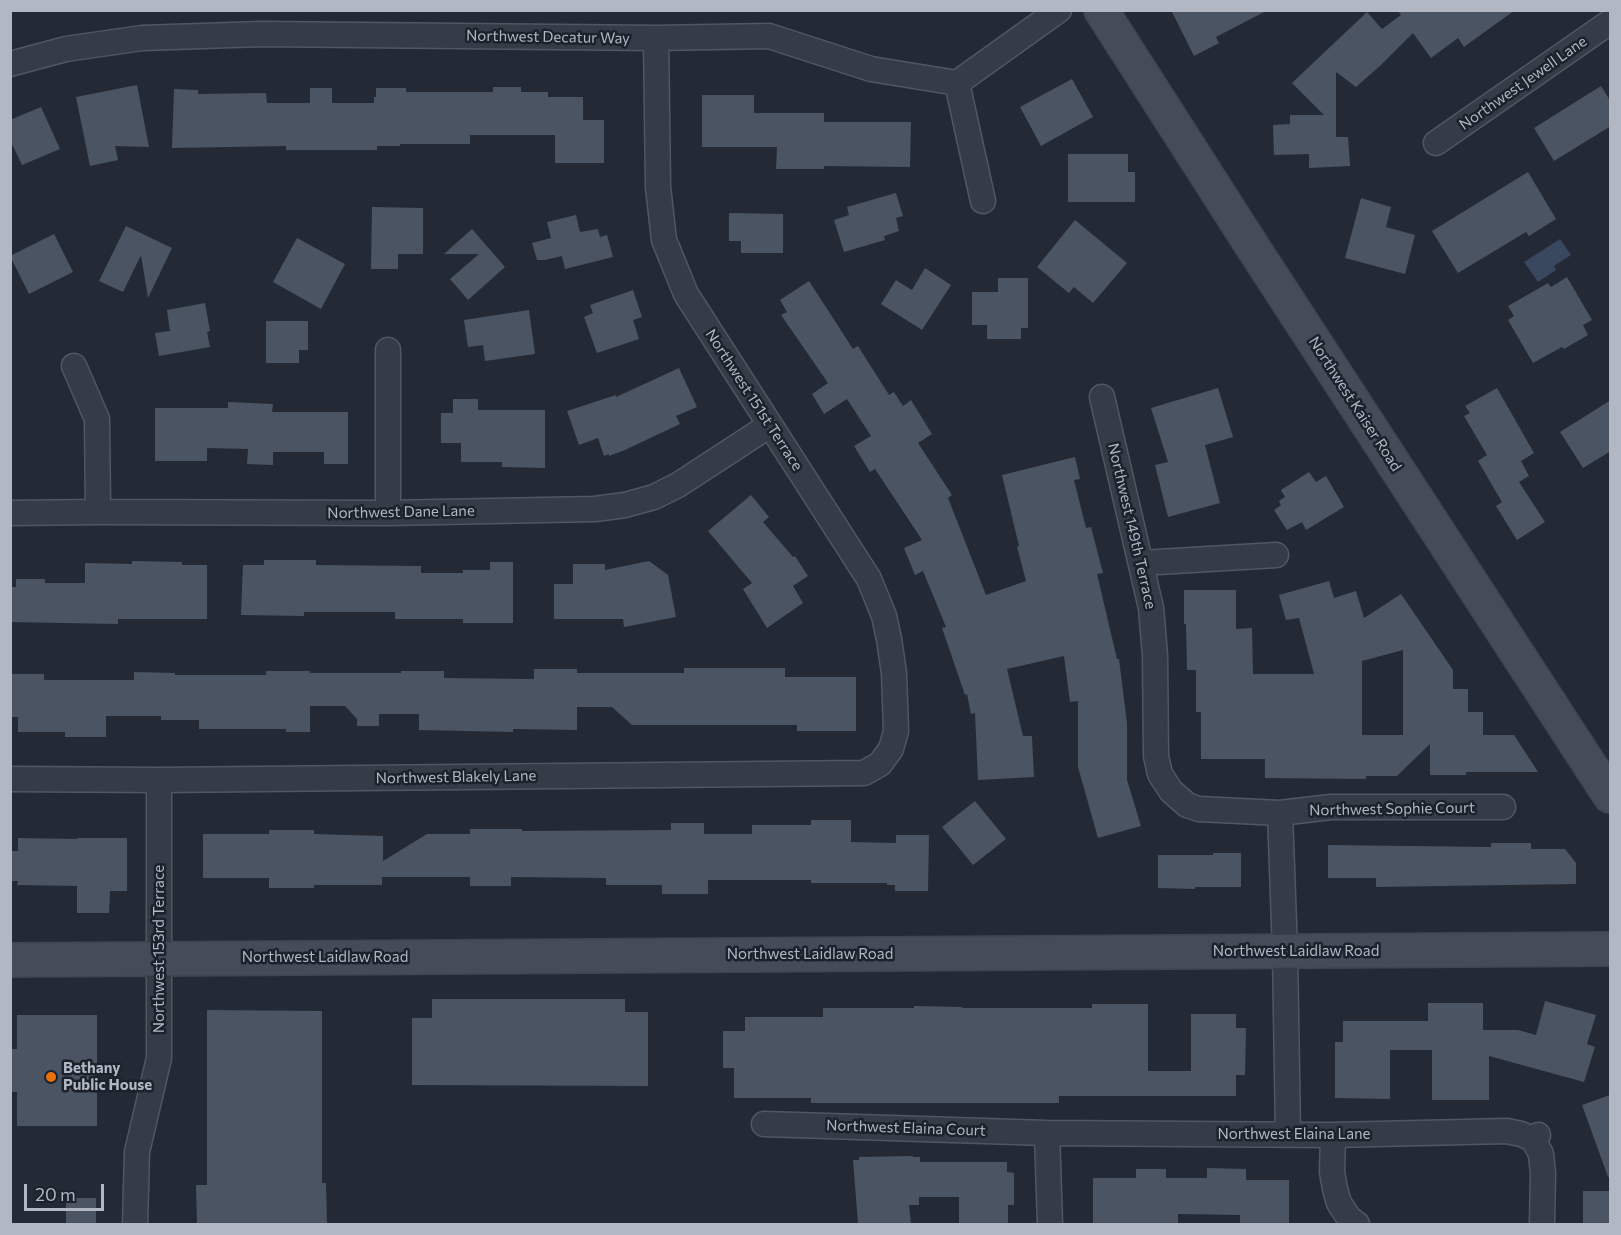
<!DOCTYPE html>
<style>
body{margin:0}
#map{position:relative;width:1621px;height:1235px;overflow:hidden;background:#232a36;font-family:Commissioner,sans-serif}
canvas{display:block}
.frame{position:absolute;inset:0;border:12px solid #b1b7c3;pointer-events:none}
.scale{position:absolute;left:24px;top:1184px;width:80px;height:27px;box-sizing:border-box;border:3px solid #b1b7c3;border-top:0;padding-left:8px;font-size:18px;line-height:21px;white-space:nowrap;color:#b1b7c3;-webkit-text-stroke:4px #1b222c;paint-order:stroke}
</style>
<div id="map">
<canvas width="1621" height="1235"></canvas>
<div class="frame"></div>
<div class="scale">20 m</div>
</div>
<script>
const g = document.querySelector('canvas').getContext('2d');
g.lineJoin = 'round';
function fillPath(path, color) { g.fillStyle = color; g.fill(path, 'evenodd'); }
const poly = rows => new Path2D(rows.map(r => 'M' + r).join(''));
function trace(path, color, width, dash) { g.strokeStyle = color; g.lineWidth = width; g.lineCap = dash ? 'butt' : 'round'; g.setLineDash(dash || []); g.stroke(path); }
function write(font, color, halo, rows, align = 'center') {
  g.font = font + ' Commissioner,sans-serif'; g.lineWidth = 5; g.setLineDash([]); g.textBaseline = 'middle'; g.strokeStyle = halo; g.fillStyle = color; for (const [text, x, y, turn = 0] of rows) {
    g.save(); g.translate(x, y); g.rotate((+turn || 0) * Math.PI / 180); g.textAlign = isNaN(turn) ? turn : align; if (halo) g.strokeText(text, 0, 0); g.fillText(text, 0, 0); g.restore();
  }
}
fillPath(poly([
 [1560,239,1571,255,1554,266,1556,270,1538,282,1524,262]
]), '#39485f');
fillPath(poly([
 [1171,10,1268,10,1216,37,1219,43,1194,56],
 [1397,10,1515,10,1464,47,1458,38,1431,58,1413,33,1380,66,1356,87,1336,72,1336,137,1348,137,1350,166,1309,168,1309,154,1274,155,1273,125,1290,124,1290,115,1324,115,1292,83,1367,12,1382,29,1401,15],
 [1072,79,1093,117,1041,146,1020,107],
 [137,85,149,147,115,146,118,160,90,166,76,97],
 [1601,86,1611,102,1611,126,1554,161,1534,128],
 [493,87,521,87,521,92,548,92,548,97,583,97,583,120,604,120,604,163,555,163,555,135,470,135,470,144,400,144,400,146,377,146,377,150,286,150,286,146,172,148,174,89,198,90,198,94,266,93,267,103,310,103,310,88,332,88,332,103,374,103,374,97,376,97,376,88,406,88,406,92,493,92],
 [702,95,754,95,754,113,824,113,824,122,911,122,910,167,824,166,824,169,776,169,777,147,702,147],
 [41,107,60,149,22,165,10,140,10,120],
 [1068,154,1128,154,1128,172,1135,172,1135,202,1068,202],
 [1528,172,1556,219,1529,236,1526,232,1458,273,1432,231],
 [896,193,903,216,896,218,899,231,884,236,885,240,844,252,834,220,849,215,847,207],
 [1361,198,1391,207,1386,227,1415,235,1405,274,1345,258],
 [372,207,423,208,423,254,398,254,398,269,371,269],
 [729,213,783,214,783,253,741,253,741,241,729,241],
 [576,215,580,232,598,229,600,237,607,235,613,257,565,269,562,256,545,260,537,260,532,243,551,238,547,222],
 [1075,220,1127,263,1093,303,1074,287,1069,293,1037,267],
 [126,226,172,248,148,298,141,255,123,292,99,281],
 [472,229,505,267,468,300,450,279,479,254,444,254],
 [54,234,73,272,29,294,10,256],
 [297,238,345,264,321,309,273,282],
 [925,268,951,285,922,330,881,304,896,280,912,290],
 [1567,277,1592,320,1583,325,1588,335,1564,349,1562,347,1533,363,1508,320,1514,316,1508,306,1548,283,1551,287],
 [998,278,1028,278,1028,328,1021,328,1021,339,987,339,987,325,972,325,972,292,998,292],
 [809,281,853,349,858,346,889,395,894,392,903,406,911,400,932,434,918,443,952,495,948,498,986,595,1026,581,1017,547,1019,546,1002,475,1075,457,1080,479,1074,480,1086,528,1091,527,1103,573,1097,574,1117,659,1119,659,1127,723,1127,780,1141,826,1098,838,1078,767,1078,701,1070,702,1064,656,1007,669,1023,736,1032,736,1034,777,978,780,975,713,971,714,967,694,965,695,942,628,946,627,923,571,915,575,904,548,922,540,875,469,870,472,854,446,871,436,847,399,824,414,812,394,828,383,781,315,787,312,780,300],
 [633,290,642,317,633,320,639,339,597,353,584,317,593,313,590,305],
 [205,303,210,331,207,332,210,347,159,356,155,333,170,331,167,310],
 [529,310,535,354,485,361,483,345,468,347,464,320],
 [266,321,308,321,308,350,299,350,299,363,266,363],
 [679,368,697,407,676,416,680,424,625,450,609,456,609,454,604,456,598,438,579,445,567,411,616,395,616,397],
 [1218,388,1233,437,1205,445,1220,503,1168,517,1155,465,1168,462,1151,408],
 [1497,388,1534,453,1521,461,1529,476,1519,482,1545,522,1517,540,1496,506,1502,502,1478,461,1487,455,1464,416,1470,413,1465,406],
 [453,399,478,399,478,410,545,410,545,468,502,467,502,462,461,462,461,443,441,443,441,413,453,413],
 [1611,400,1611,451,1583,468,1560,432],
 [228,402,273,404,272,412,348,412,348,464,324,464,324,452,273,452,273,465,247,464,248,449,207,448,207,461,155,461,155,408,228,408],
 [1309,472,1316,482,1326,476,1344,507,1306,530,1302,522,1287,530,1274,510,1281,505,1279,501,1285,497,1281,490],
 [751,495,769,517,763,522,793,557,795,556,808,576,793,586,803,603,767,628,743,589,752,583,708,531],
 [264,560,316,560,316,565,421,566,421,573,463,573,463,570,490,570,490,562,513,562,513,623,463,623,463,619,395,619,395,612,304,612,304,616,241,615,243,565,264,565],
 [132,561,182,562,182,565,207,565,207,619,118,619,118,624,10,622,10,587,16,587,16,579,45,579,45,583,85,583,85,563,132,564],
 [649,561,668,575,676,617,624,627,623,619,554,619,554,584,573,584,573,564,605,564,605,570],
 [1329,581,1334,598,1356,591,1364,618,1401,594,1453,670,1453,689,1468,689,1468,712,1483,712,1483,735,1514,735,1538,772,1466,772,1466,775,1430,775,1430,744,1397,776,1366,776,1366,779,1265,778,1265,759,1201,759,1201,712,1196,712,1196,670,1187,670,1186,624,1184,624,1184,590,1236,590,1236,629,1252,628,1253,674,1314,674,1299,618,1286,620,1279,595],
 [1403,650,1403,735,1362,735,1362,661],
 [684,668,785,668,785,677,856,677,856,731,797,731,797,725,632,725,612,707,577,707,577,730,513,729,513,732,419,730,419,714,379,714,379,726,357,726,357,719,345,706,310,706,310,732,286,732,286,729,199,729,199,720,161,720,161,716,106,716,106,737,65,737,65,732,18,732,18,717,10,717,10,674,44,674,44,680,134,680,134,672,175,673,175,675,266,675,266,671,310,671,310,673,401,673,401,671,444,671,444,678,534,679,534,669,577,669,577,673,684,673],
 [975,801,1006,839,973,865,942,827],
 [811,820,851,820,851,842,896,843,896,835,929,835,928,891,895,891,895,885,887,885,887,883,811,883,811,880,708,880,708,894,662,894,662,885,606,885,606,878,511,877,511,886,470,886,470,877,382,877,382,885,314,885,314,888,269,888,269,878,203,878,203,834,269,834,269,830,314,830,314,834,383,836,383,861,427,834,470,834,470,829,522,829,522,831,671,830,671,823,704,823,704,834,752,834,752,825,811,825],
 [18,838,77,839,77,838,127,838,127,891,110,891,109,913,77,913,77,886,17,885,18,881,10,881,10,851,18,851],
 [1491,843,1531,843,1531,849,1565,849,1576,863,1576,884,1376,887,1376,878,1328,878,1328,845,1491,847],
 [1213,853,1241,853,1241,887,1195,887,1195,889,1158,888,1158,855,1213,855],
 [432,999,625,999,625,1012,648,1012,648,1086,412,1085,412,1018,432,1018],
 [1545,1001,1596,1015,1587,1044,1595,1047,1584,1082,1489,1056,1489,1100,1432,1100,1432,1050,1390,1050,1390,1099,1335,1098,1335,1042,1343,1042,1343,1021,1428,1021,1428,1003,1483,1003,1483,1030,1518,1030,1536,1035],
 [1092,1004,1148,1004,1148,1071,1191,1071,1191,1014,1236,1014,1236,1028,1246,1028,1245,1075,1236,1075,1236,1096,1059,1096,1059,1103,811,1103,811,1098,734,1098,734,1068,723,1068,723,1031,745,1031,745,1017,823,1017,823,1008,914,1008,914,1006,962,1007,962,1008,1092,1008],
 [207,1010,322,1011,322,1183,326,1183,327,1224,197,1224,196,1185,207,1185],
 [17,1015,97,1015,97,1126,17,1126,17,1092,10,1092,10,1049,17,1049],
 [1610,1095,1610,1176,1608,1177,1582,1105],
 [913,1156,913,1157,920,1157,920,1162,1007,1162,1007,1172,1014,1173,1014,1205,1008,1205,1008,1224,959,1224,959,1197,919,1197,919,1205,909,1205,911,1224,858,1224,853,1160,859,1160,859,1157],
 [1207,1168,1246,1169,1246,1180,1289,1180,1289,1224,1240,1224,1240,1215,1178,1214,1178,1224,1093,1224,1093,1178,1136,1178,1136,1169,1166,1169,1166,1178,1207,1178],
 [1583,1191,1611,1191,1611,1224,1583,1224],
 [66,1198,96,1198,96,1224,66,1224]
]), '#4b5462');
const street = poly([
 [10,64,66,49,142,38,262,34,656,38,769,36,871,69,957,83,1059,10],
 [957,83,983,201],
 [1436,143,1610,22],
 [388,350,388,513],
 [74,366,97,419,98,512],
 [1102,397,1151,608,1155,655,1156,756,1160,774,1171,791,1187,805,1199,809,1280,813,1285,952,1288,1134],
 [10,513,98,512,388,513,595,509,625,505,654,497,678,485,770,425],
 [1141,563,1276,555],
 [10,779,159,780,864,773,880,764,891,749,896,731,894,673,889,639,884,616,869,579,686,294,664,240,658,187,656,38],
 [1280,813,1331,807,1503,807],
 [764,1124,1047,1133,1333,1135,1507,1131,1521,1134,1533,1139,1538,1135],
 [1047,1133,1050,1224],
 [1333,1135,1332,1172,1335,1189,1339,1203,1349,1218,1357,1224],
 [1533,1139,1541,1154,1543,1173,1542,1224],
 [135,1224,137,1152,159,1058,159,780]
]);
const secondary = poly([
 [1101,10,1252,246,1610,796],
 [10,960,1610,949]
]);
trace(street, '#515762', 27);
trace(secondary, '#3f4650', 36);
trace(street, '#363c47', 24);
trace(secondary, '#444c5a', 33);
for (const [x, y, r, color] of [
 [51,1077,6,"#e8710a"]
]) { const dot = new Path2D(); dot.arc(x, y, r, 0, 2 * Math.PI); g.fillStyle = color; g.fill(dot); trace(dot, '#1b222c', 2); }
write('15px', '#b1b7c3', '#1b222c', [
 ["Northwest Decatur Way",548,37,1],
 ["Northwest Jewell Lane",1523,83,-35],
 ["Northwest 151st Terrace",754,400,57],
 ["Northwest Kaiser Road",1355,404,57],
 ["Northwest Dane Lane",401,512,-1],
 ["Northwest 149th Terrace",1132,526,77],
 ["Northwest Blakely Lane",456,777,-1],
 ["Northwest Sophie Court",1392,809,-1],
 ["Northwest 153rd Terrace",159,949,-90],
 ["Northwest Laidlaw Road",1296,951],
 ["Northwest Laidlaw Road",810,954],
 ["Northwest Laidlaw Road",325,957],
 ["Northwest Elaina Court",906,1128,2],
 ["Northwest Elaina Lane",1294,1134]
]);
write('bold 15px', '#b1b7c3', '#1b222c', [
 ["Bethany",63,1068],
 ["Public House",63,1085]
], 'left');
</script>
